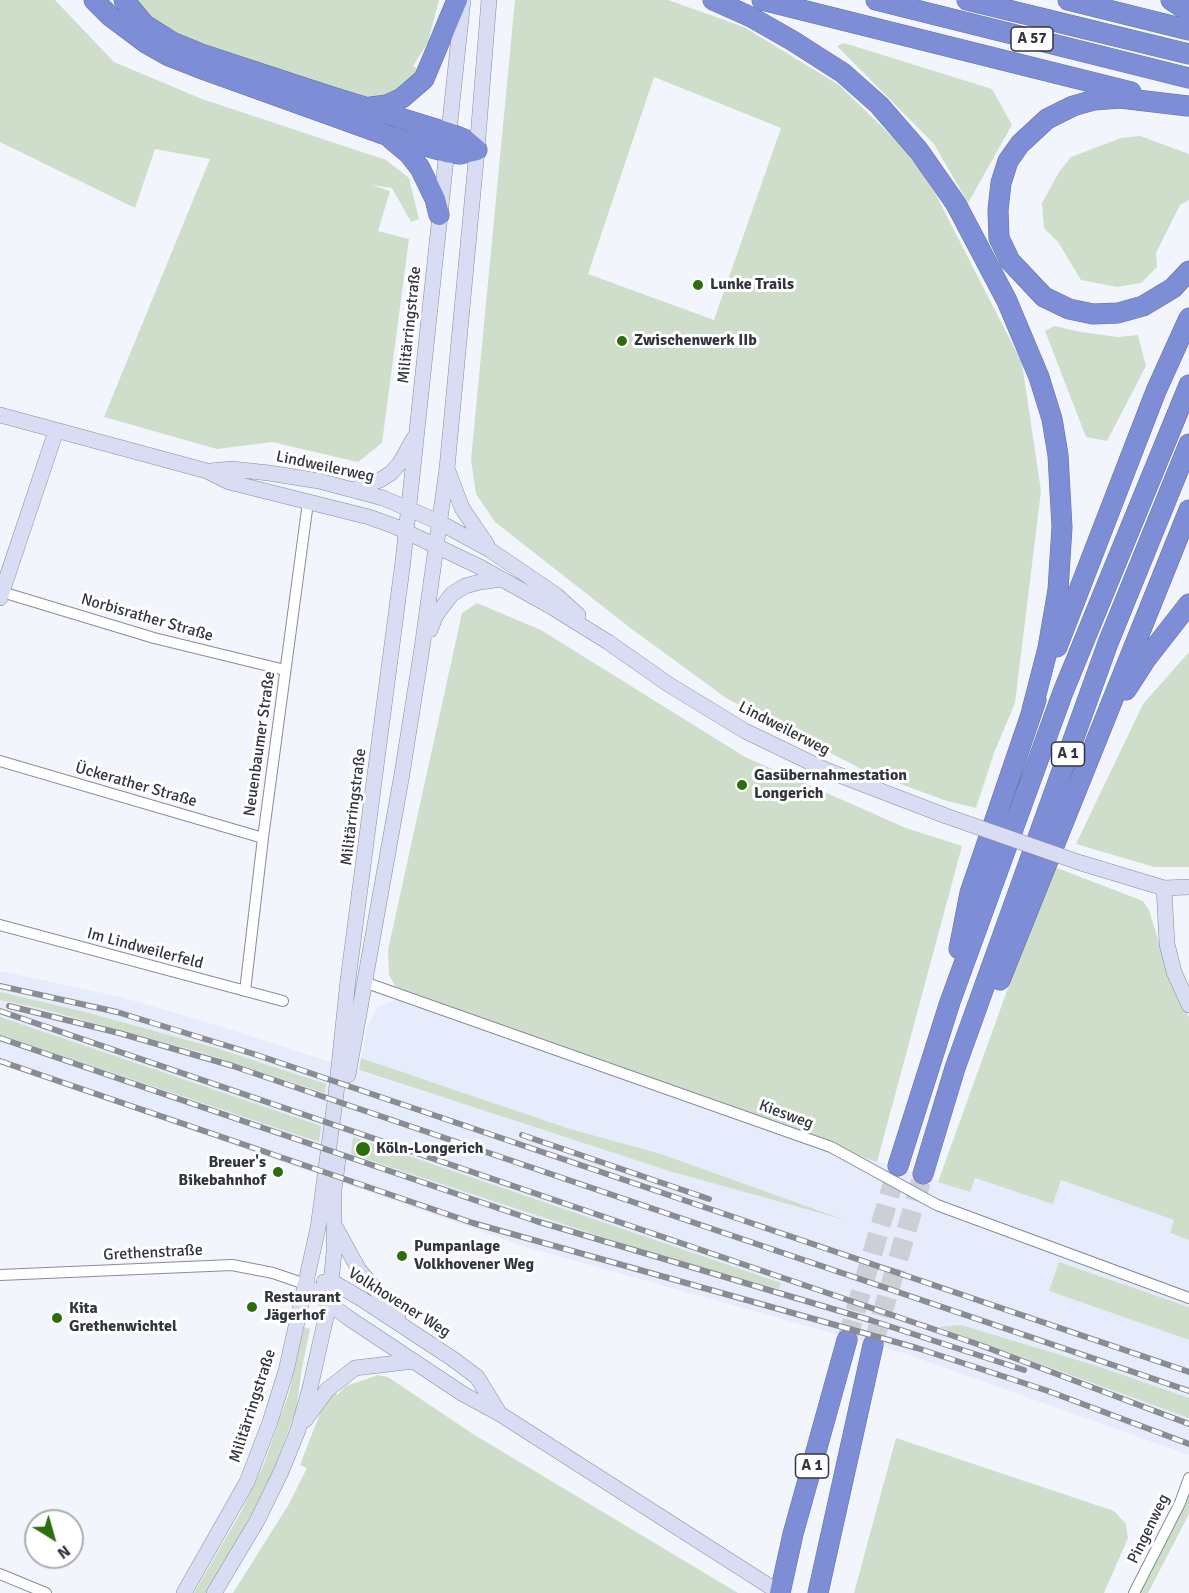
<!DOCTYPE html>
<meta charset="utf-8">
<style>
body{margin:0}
#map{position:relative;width:1189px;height:1593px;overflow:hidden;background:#f3f5fd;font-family:Signika,sans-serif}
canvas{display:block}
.north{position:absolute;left:24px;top:1509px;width:60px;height:60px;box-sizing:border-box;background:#fff;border:2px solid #adaeb1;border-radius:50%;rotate:143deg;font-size:16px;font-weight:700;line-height:24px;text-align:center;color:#33353d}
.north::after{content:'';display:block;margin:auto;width:21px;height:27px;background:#2a6f0c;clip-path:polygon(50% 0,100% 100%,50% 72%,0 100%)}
</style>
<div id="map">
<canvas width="1189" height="1593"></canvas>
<div class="north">N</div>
</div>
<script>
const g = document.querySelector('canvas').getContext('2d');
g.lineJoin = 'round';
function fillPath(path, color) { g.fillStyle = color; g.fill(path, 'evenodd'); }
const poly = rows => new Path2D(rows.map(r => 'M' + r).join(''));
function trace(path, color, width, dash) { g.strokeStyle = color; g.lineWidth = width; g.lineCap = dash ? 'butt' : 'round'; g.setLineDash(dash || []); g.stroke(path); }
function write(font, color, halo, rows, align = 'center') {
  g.font = font + ' Signika,sans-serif'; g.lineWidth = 6; g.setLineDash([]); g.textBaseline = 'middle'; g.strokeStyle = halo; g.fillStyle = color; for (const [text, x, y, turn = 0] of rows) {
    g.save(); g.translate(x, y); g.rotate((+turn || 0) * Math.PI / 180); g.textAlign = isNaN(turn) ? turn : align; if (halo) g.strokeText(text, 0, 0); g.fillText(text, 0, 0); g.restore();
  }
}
fillPath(poly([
 [0,971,121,997,219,1026,669,1171,834,1217,661,1154,567,1128,361,1058,367,1027,378,1007,397,999,827,1149,835,1146,970,1192,975,1178,1053,1203,1061,1180,1175,1220,1170,1233,1189,1240,1189,1307,1059,1262,1049,1291,1189,1340,1189,1455,906,1354,526,1247,0,1064]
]), '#e7ecfc');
fillPath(poly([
 [0,0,55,0,114,62,202,99,386,160,409,178,419,219,411,222,392,188,371,185,390,191,378,231,409,239,382,443,358,462,272,442,217,449,104,417,210,159,155,149,135,208,0,142],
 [132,0,439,0,428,42,413,66,421,72,403,90,375,99,363,97,238,57,188,38,151,19],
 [515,0,668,0,744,27,839,85,911,155,936,195,1022,363,1041,491,1015,703,994,753,976,808,947,801,865,771,726,698,629,627,495,522,476,494,471,460],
 [654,77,781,128,714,320,588,274],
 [844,43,992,89,1012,125,968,203,934,144,837,46],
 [1140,136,1189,154,1189,200,1180,205,1156,253,1157,267,1141,283,1117,287,1081,280,1058,242,1044,228,1042,203,1059,172,1071,157,1121,138],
 [1054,326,1081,332,1118,337,1138,335,1146,366,1107,441,1086,437,1045,331],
 [477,603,541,630,745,757,906,828,962,846,877,1162,397,989,389,975,388,950,462,613],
 [1189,652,1189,867,1154,867,1076,844,1143,704],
 [1052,866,1143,901,1149,910,1168,972,1189,1017,1189,1240,1170,1233,1174,1220,1061,1180,1053,1204,975,1178,970,1192,938,1182],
 [0,992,85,1012,216,1048,326,1084,325,1093,200,1052,39,1008,0,1000],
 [0,1017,321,1126,319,1142,0,1035],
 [361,1058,567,1128,661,1154,845,1220,669,1171,359,1070],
 [353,1137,781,1283,779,1289,645,1251,351,1154],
 [1059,1262,1189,1307,1189,1340,1049,1291],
 [961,1325,1097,1366,1189,1398,1189,1418,939,1327],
 [304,1327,310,1329,302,1368,296,1410,274,1469,250,1517,207,1593,194,1593,241,1512,264,1464,289,1393],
 [378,1375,388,1377,473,1434,738,1593,233,1593,289,1504,307,1468,300,1465,324,1403,335,1392,337,1395,346,1386],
 [896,1438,1114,1511,1126,1524,1128,1538,1104,1593,854,1593],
 [1189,1494,1189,1514,1148,1593,1140,1593]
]), '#cfddcb');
trace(poly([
 [847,1340,898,1166],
 [873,1345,923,1174]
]), '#cdcfd7', 20, [20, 10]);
const street = poly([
 [2,592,154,638,285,670],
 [0,761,263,838],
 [0,925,283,1001],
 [364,982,831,1147,937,1205,1189,1298],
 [245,991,263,838,308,502],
 [0,1275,232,1265,273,1273,305,1284],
 [0,1574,46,1593],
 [1134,1593,1180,1503,1189,1478]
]);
const secondary = poly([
 [0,415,207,471,229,482,369,517,394,526,480,567,550,606,608,642,668,684,745,731,826,770,946,816],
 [210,471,232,469,269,473,319,481,383,498,439,522,490,550,556,595,578,615],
 [448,471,462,508,487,545],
 [355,489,380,480,391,473,400,463,414,438],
 [0,598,56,431],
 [430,630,436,615,452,594,465,586,480,582,502,579],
 [1081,863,1164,888,1189,887],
 [1164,888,1167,944,1174,972,1189,1005],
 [348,1075,402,774,422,648,447,468,477,150,489,0],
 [336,1228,359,1270,398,1316],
 [324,1282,331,1281,360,1298,453,1359,477,1377,498,1411],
 [305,1284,347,1317,463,1394,500,1414,780,1593],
 [305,1420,327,1390,355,1368,414,1361],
 [184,1593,247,1482,270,1422,286,1371,318,1228,336,1094,348,980,403,561,463,0],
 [214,1593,257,1521,281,1472,298,1430,310,1388,329,1304,334,1252,334,1190,338,1159]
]);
const highway = poly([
 [94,0,110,16,146,43,169,56,197,67,386,135,446,152,460,154,477,150],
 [124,0,145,25,172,42,201,54,329,96,449,133,464,139,477,150],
 [713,0,751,17,793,41,843,73,879,105,919,151,956,204,1007,301,1039,377,1052,419,1058,455,1062,527,1058,590,1048,648,1032,710],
 [762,0,1131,92],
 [876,0,1189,78],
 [967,0,1189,54],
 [1068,0,1189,30],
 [1171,0,1189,12],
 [1188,106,1120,98,1094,100,1073,106,1047,119,1020,144,1008,161,1001,183,998,210,999,238,1010,261,1044,297,1069,309,1093,314,1118,313,1143,306,1173,288,1189,271],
 [371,107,387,105,402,98,424,79,457,0],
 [391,139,409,154,420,168,435,199,439,215],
 [1057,647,1156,391,1189,318],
 [1126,690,1146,659,1189,604],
 [959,949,970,893,1036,700],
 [1000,980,1189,510],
 [898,1166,950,1002,1063,692,1189,385],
 [923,1174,955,1068,1108,643,1189,444],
 [780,1593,793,1534,847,1340],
 [818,1593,873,1345]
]);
trace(street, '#878c9d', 12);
trace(secondary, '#878c9d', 16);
trace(highway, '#646fa0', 21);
trace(street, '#fff', 10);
trace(secondary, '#d8ddf3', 15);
trace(highway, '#7e8ed6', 20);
const rail = poly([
 [0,986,117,1012,257,1055,1189,1372],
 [9,1006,119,1033,233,1066,1189,1391],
 [0,1011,980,1345,1189,1424],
 [0,1038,536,1221,870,1320,1024,1370],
 [0,1061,473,1223,917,1348,1048,1391,1189,1444],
 [522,1135,709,1199]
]);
trace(rail, '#8a8c94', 6);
trace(rail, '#fff', 4, [11]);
const secondaryBridge = poly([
 [946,816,1081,863]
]);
trace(secondaryBridge, '#878c9d', 16, []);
trace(secondaryBridge, '#d8ddf3', 15);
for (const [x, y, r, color] of [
 [698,285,6,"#2a6f0c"],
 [622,341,6,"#2a6f0c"],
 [742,785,6,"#2a6f0c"],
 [363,1149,8,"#2a6f0c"],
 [278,1172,6,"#2a6f0c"],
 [402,1256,6,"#2a6f0c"],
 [252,1307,6,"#2a6f0c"],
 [57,1318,6,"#2a6f0c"]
]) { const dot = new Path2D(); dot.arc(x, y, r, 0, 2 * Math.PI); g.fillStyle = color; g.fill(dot); trace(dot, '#fff', 2); }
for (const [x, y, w] of [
 [1032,39,42],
 [1068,754,33],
 [812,1466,33]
]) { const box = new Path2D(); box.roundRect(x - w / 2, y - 12, w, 24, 4.5); g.fillStyle = '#fff'; g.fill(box); trace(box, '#33353d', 1.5); }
write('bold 15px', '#33353d', null, [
 ["A 57",1032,39],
 ["A 1",1068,754],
 ["A 1",812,1466]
]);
write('bold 16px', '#33353d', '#fff', [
 ["Lunke Trails",710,285],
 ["Zwischenwerk IIb",634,341],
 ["Gasübernahmestation",754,776],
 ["Longerich",754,794],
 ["Köln-Longerich",376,1149],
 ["Breuer's",266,1163,"right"],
 ["Bikebahnhof",266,1181,"right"],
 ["Pumpanlage",414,1247],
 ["Volkhovener Weg",414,1265],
 ["Restaurant",264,1298],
 ["Jägerhof",264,1316],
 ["Kita",69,1309],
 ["Grethenwichtel",69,1327]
], 'left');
write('16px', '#33353d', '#fff', [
 ["Militärringstraße",410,325,-84],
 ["Lindweilerweg",325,467,12],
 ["Norbisrather Straße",147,618,16],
 ["Lindweilerweg",784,729,27],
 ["Neuenbaumer Straße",260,744,-82],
 ["Ückerather Straße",136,785,16],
 ["Militärringstraße",354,807,-83],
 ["Im Lindweilerfeld",145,949,15],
 ["Kiesweg",786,1115,20],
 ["Grethenstraße",153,1253,-3],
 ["Volkhovener Weg",399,1303,32],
 ["Militärringstraße",253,1406,-72],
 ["Pingenweg",1149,1529,-64]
]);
</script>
